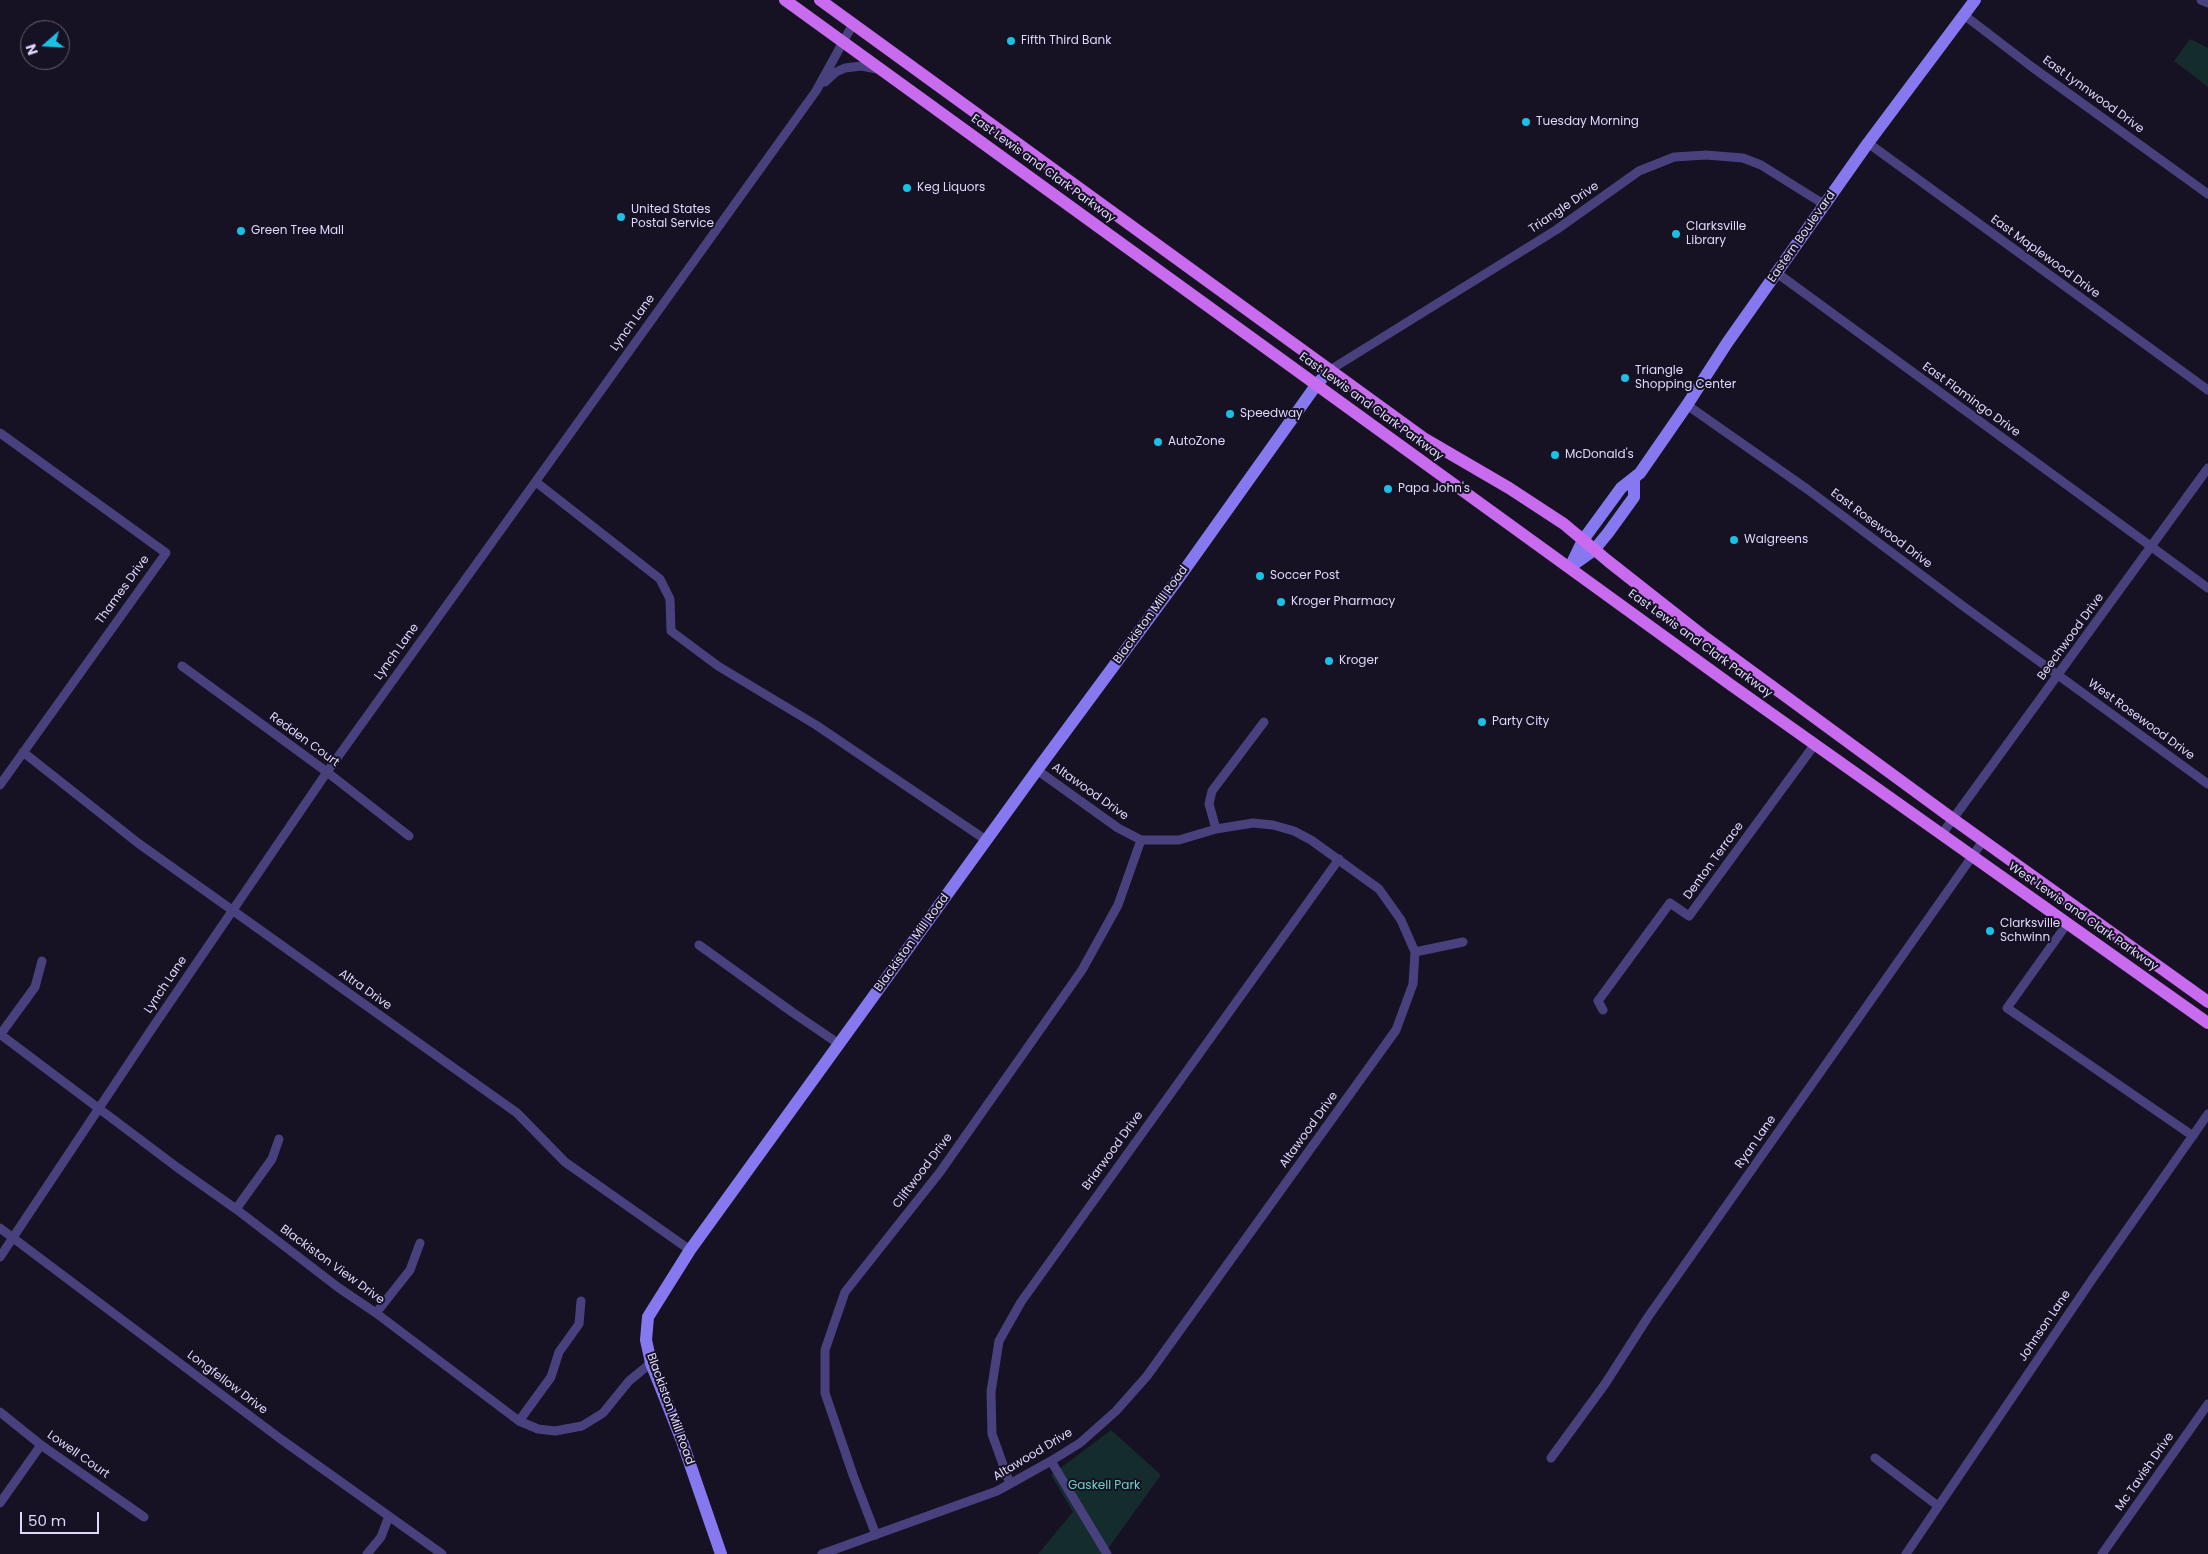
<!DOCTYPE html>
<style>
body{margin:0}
#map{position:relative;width:2208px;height:1554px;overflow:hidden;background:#161123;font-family:Poppins,sans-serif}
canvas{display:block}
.north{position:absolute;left:20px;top:20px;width:50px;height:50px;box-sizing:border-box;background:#161123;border:1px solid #666179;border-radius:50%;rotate:251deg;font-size:14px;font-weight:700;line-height:20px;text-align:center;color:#dfd8fb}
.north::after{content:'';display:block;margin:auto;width:18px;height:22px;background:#1ac0e5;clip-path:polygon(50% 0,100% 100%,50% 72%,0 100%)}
.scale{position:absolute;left:20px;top:1512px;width:79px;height:22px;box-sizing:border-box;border:2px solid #dfd8fb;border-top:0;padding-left:6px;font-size:15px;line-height:18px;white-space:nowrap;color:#dfd8fb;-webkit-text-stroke:4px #161123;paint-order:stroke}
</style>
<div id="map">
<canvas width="2208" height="1554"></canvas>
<div class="north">N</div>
<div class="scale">50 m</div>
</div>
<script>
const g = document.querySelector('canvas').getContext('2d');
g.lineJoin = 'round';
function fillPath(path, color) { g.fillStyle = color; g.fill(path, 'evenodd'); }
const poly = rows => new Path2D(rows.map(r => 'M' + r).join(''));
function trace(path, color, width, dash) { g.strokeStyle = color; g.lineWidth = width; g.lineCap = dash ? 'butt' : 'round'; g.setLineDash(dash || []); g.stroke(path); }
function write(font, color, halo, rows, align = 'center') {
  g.font = font + ' Poppins,sans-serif'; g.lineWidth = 4; g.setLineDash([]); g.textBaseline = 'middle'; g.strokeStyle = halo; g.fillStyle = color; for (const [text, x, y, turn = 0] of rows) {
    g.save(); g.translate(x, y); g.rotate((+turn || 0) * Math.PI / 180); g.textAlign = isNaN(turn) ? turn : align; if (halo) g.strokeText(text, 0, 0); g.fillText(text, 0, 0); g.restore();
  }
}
fillPath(poly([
 [2190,39,2208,48,2208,87,2174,61],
 [1111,1430,1161,1475,1104,1554,1038,1554,1073,1512,1051,1475]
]), '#152c2d');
trace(poly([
 [2201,0,2208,3],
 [1964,15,2032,67,2208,194],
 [825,82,836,72,845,68,861,66,877,69],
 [1868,143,2208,390],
 [1777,273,2208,588],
 [1330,370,1556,230,1639,171,1674,157,1706,155,1743,158,1761,165,1825,205],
 [1687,405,1807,489,1963,606,2208,784],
 [0,433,166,553,0,785],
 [536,482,660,579,670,599,671,631,718,666,816,725,986,840],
 [182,666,327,772,409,836],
 [23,752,138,843,517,1113,565,1162,690,1250],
 [1216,829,1209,804,1212,791,1264,722],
 [1942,834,2208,468],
 [2067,924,2007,1008,2193,1136],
 [699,945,792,1012,839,1044],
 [1415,952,1463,942],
 [1603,1010,1598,1001,1670,903,1689,916,1815,744],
 [0,1034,178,1168,236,1209,339,1288,376,1313,519,1421,538,1429,555,1431,582,1426,603,1413,629,1381,651,1363],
 [0,1035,35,987,42,961],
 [236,1209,272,1159,279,1139],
 [0,1228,282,1440,442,1554],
 [0,1257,151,1030,327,772,816,91,853,24],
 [376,1313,410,1270,420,1243],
 [0,1412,41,1445,144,1517],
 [519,1421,551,1377,559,1352,579,1324,581,1301],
 [1551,1458,1605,1384,1648,1317,1983,841],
 [1875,1458,1938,1506],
 [1051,1461,1107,1554],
 [1010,1484,992,1434,991,1392,999,1341,1021,1302,1339,859],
 [0,1503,41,1445],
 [876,1535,853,1475,825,1393,825,1350,845,1292,940,1172,1082,970,1118,905,1141,840],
 [367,1554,381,1537,389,1516],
 [822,1554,997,1491,1051,1461,1080,1443,1116,1411,1147,1376,1396,1030,1413,984,1415,952,1401,920,1379,889,1311,840,1294,831,1273,825,1253,823,1216,829,1179,840,1141,840,1118,828,1037,770],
 [1906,1554,2093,1278,2208,1114],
 [2102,1554,2208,1404]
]), '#48417d', 9);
trace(poly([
 [1570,567,1583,540,1621,488,1640,473,1687,405,1727,343,1868,143,1975,0],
 [1570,567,1594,550,1608,533,1634,497,1634,479],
 [721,1554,682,1441,651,1363,646,1340,648,1317,690,1250,1037,770,1178,579,1317,384,1330,370]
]), '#8679f0', 12);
trace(poly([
 [785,0,1731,685,2208,1023],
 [820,0,1425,439,1509,488,1564,524,1608,561,1702,635,1953,819,2208,1002]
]), '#c86bee', 12);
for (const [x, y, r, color] of [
 [1011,41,5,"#1ac0e5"],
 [1526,122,5,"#1ac0e5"],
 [907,188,5,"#1ac0e5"],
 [621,217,5,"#1ac0e5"],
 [241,231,5,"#1ac0e5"],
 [1676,234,5,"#1ac0e5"],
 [1625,378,5,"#1ac0e5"],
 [1230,414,5,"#1ac0e5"],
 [1158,442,5,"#1ac0e5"],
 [1555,455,5,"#1ac0e5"],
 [1388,489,5,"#1ac0e5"],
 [1734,540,5,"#1ac0e5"],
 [1260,576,5,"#1ac0e5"],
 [1281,602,5,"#1ac0e5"],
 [1329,661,5,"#1ac0e5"],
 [1482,722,5,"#1ac0e5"],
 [1990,931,5,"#1ac0e5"]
]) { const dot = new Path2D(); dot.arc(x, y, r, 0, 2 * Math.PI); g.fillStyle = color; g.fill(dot); trace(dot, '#161123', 2); }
write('12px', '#dfd8fb', '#161123', [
 ["Fifth Third Bank",1021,41],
 ["Tuesday Morning",1536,122],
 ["Keg Liquors",917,188],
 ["United States",631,210],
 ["Postal Service",631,224],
 ["Clarksville",1686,227],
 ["Library",1686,241],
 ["Green Tree Mall",251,231],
 ["Triangle",1635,371],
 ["Shopping Center",1635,385],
 ["Speedway",1240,414],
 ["AutoZone",1168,442],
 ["McDonald's",1565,455],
 ["Papa John's",1398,489],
 ["Walgreens",1744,540],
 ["Soccer Post",1270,576],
 ["Kroger Pharmacy",1291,602],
 ["Kroger",1339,661],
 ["Party City",1492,722],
 ["Clarksville",2000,924],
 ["Schwinn",2000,938]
], 'left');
write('12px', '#dfd8fb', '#161123', [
 ["East Lynnwood Drive",2093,95,36],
 ["East Lewis and Clark Parkway",1043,169,36],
 ["Triangle Drive",1564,208,-34],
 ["Eastern Boulevard",1802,237,-55],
 ["East Maplewood Drive",2045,257,36],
 ["Lynch Lane",633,323,-54],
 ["East Flamingo Drive",1971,400,36],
 ["East Lewis and Clark Parkway",1371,407,36],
 ["East Rosewood Drive",1881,529,37],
 ["Thames Drive",123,590,-54],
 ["Blackiston Mill Road",1151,615,-54],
 ["Beechwood Drive",2071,637,-54],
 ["East Lewis and Clark Parkway",1700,644,36],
 ["Lynch Lane",397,652,-54],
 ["West Rosewood Drive",2141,720,36],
 ["Redden Court",304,740,36],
 ["Altawood Drive",1090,792,35],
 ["Denton Terrace",1714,861,-54],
 ["West Lewis and Clark Parkway",2083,917,35],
 ["Blackiston Mill Road",912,943,-54],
 ["Lynch Lane",166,985,-56],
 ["Altra Drive",365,990,35],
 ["Altawood Drive",1309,1130,-54],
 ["Ryan Lane",1756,1142,-55],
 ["Briarwood Drive",1113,1151,-54],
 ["Cliftwood Drive",923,1171,-53],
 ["Blackiston View Drive",332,1265,36],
 ["Johnson Lane",2045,1326,-56],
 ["Longfellow Drive",227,1383,37],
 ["Blackiston Mill Road",670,1409,70],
 ["Lowell Court",78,1455,35],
 ["Altawood Drive",1033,1455,-31],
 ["Mc Tavish Drive",2145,1472,-55]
]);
write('12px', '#6cd3c1', '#161123', [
 ["Gaskell Park",1104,1486]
]);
</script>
